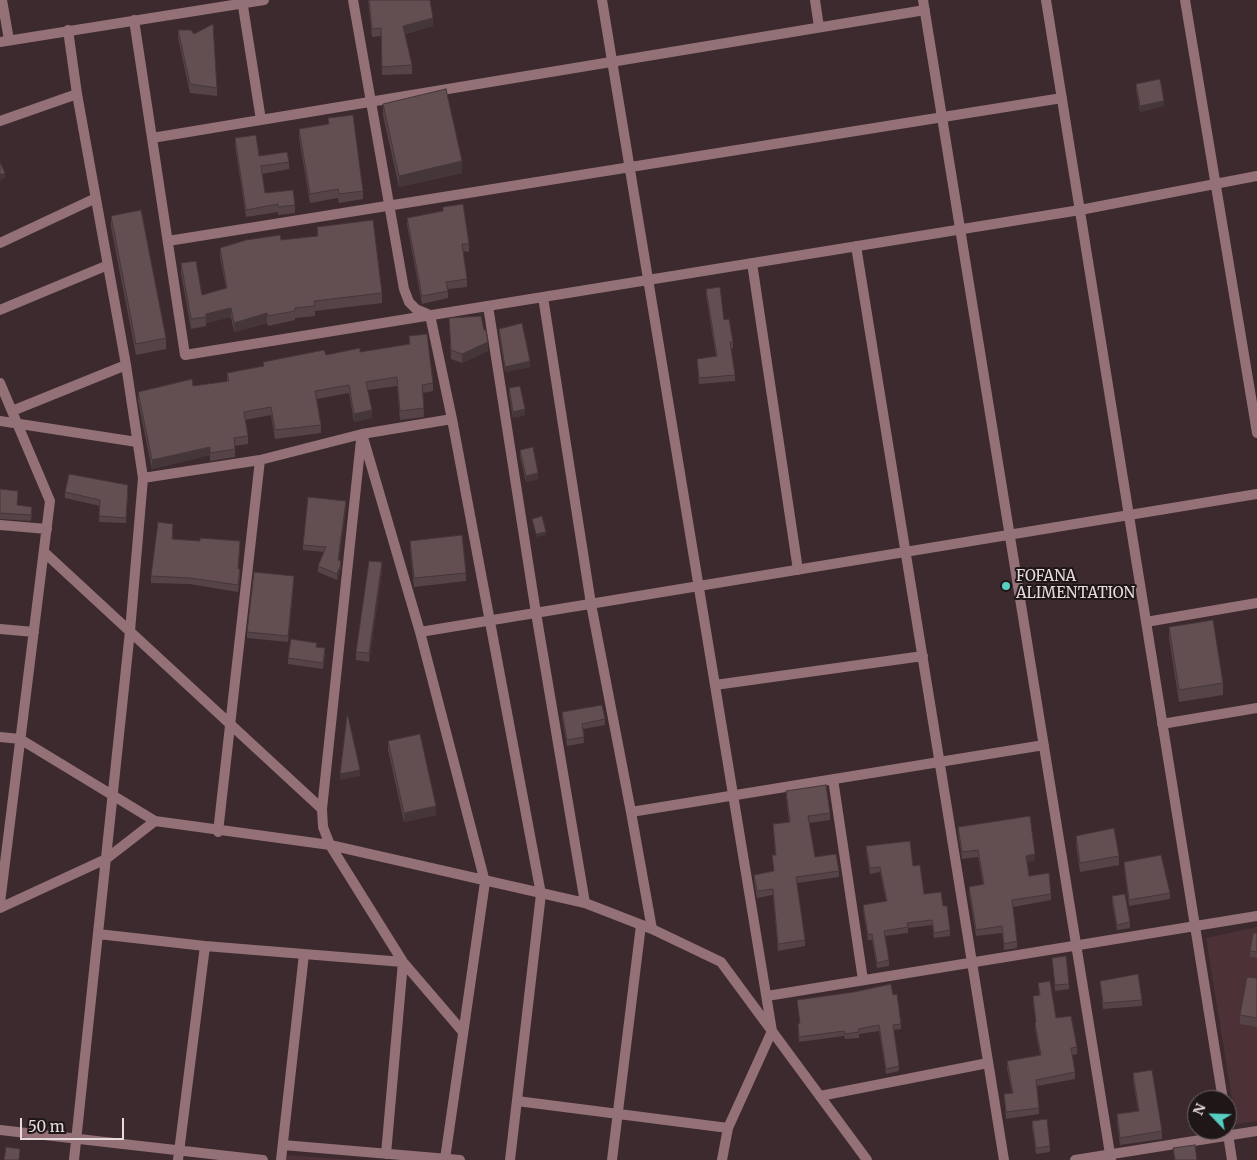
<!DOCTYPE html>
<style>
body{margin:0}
#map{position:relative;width:1257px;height:1160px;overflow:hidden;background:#3d2a2e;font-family:Merriweather,serif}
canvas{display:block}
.north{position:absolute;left:1187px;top:1090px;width:50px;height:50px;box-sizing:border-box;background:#1e1617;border:1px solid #6e6466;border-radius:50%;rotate:294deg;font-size:14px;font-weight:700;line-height:20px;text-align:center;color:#e7dadc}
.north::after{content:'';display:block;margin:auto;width:18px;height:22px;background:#57cec1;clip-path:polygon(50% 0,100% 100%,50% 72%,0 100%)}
.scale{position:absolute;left:20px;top:1118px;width:104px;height:22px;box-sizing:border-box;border:2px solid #e7dadc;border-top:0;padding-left:6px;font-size:15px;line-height:18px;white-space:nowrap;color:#e7dadc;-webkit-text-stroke:4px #1e1617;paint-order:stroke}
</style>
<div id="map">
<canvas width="1257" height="1160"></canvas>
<div class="north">N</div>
<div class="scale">50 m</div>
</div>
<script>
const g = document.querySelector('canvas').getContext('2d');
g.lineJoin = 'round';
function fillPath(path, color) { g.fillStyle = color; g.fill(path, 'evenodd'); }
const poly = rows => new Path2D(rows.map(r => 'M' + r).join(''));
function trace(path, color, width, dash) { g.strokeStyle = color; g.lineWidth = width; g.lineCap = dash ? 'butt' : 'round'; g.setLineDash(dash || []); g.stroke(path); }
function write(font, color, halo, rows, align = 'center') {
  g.font = font + ' Merriweather,serif'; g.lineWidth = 4; g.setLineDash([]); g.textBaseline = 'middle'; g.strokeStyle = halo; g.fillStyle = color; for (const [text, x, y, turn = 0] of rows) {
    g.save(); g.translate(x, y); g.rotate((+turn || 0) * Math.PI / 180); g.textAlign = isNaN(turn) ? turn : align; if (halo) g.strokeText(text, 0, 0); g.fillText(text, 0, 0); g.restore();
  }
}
fillPath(poly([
 [1257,927,1257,1121,1236,1124,1206,938],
 [284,1155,353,1160,283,1160]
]), '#4c3237');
trace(poly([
 [2,0,9,40],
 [242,0,261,120],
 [353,0,404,289,409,302,416,309,430,315,452,419,541,894,510,1160],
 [602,0,772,1031,728,1128,722,1160],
 [815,0,819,27],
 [923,0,1111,1160],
 [1046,0,1223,1100],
 [1185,0,1257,433],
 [134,20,185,355,1080,210,1257,176],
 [68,30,77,94,126,365,143,478,130,631,74,1160],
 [0,42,264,0],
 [0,121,77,94],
 [152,138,925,10],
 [168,241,1062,98],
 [0,243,96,198],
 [856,246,1004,1160],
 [752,263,798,570],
 [543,297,591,604,631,812,652,929],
 [488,306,536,613,585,903],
 [0,310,108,265],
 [0,383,50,501,0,903],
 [12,411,126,365],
 [0,421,137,442],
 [362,434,420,632,485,882,445,1159],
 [361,440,322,809,323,827,330,845,403,962,463,1032],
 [143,478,260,460,362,434,452,419],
 [0,525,47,529],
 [44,552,322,809],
 [1146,622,1257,603],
 [0,629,34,632],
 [420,632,1257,494],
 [715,685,923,656],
 [1162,724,1257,708],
 [0,737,20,739,155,821,330,845,585,903,652,929,721,962,867,1160],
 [833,779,863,980],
 [631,812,1044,745],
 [218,832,260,460],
 [0,908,106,859,155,821],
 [98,934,205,946,403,962,386,1154],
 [767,996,1257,916],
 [820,1096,988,1063],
 [517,1101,728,1128],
 [1227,1128,1232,1160],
 [0,1130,263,1160],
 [283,1145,460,1160],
 [178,1160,205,946],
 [281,1160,304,954],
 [612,1160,641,925],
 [1075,1160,1257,1131]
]), '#937177', 10);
fillPath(poly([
 [368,0,430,0,433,26,405,34,412,65,412,74,382,75,381,36,372,37],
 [178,30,217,88,217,96,190,93,178,38],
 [1136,84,1164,106,1140,112,1136,90],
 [383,104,462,173,399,187,383,115],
 [328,118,363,191,363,199,339,203,338,198,310,203,299,138,299,129,328,124],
 [235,138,259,156,289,162,289,169,262,174,265,193,295,205,295,213,278,215,278,212,246,217,235,146],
 [443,207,469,244,469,252,463,251,467,279,467,287,448,289,448,298,422,304,407,225,407,218,443,211],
 [111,216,166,338,166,349,136,355,111,227],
 [317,227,382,293,382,303,315,311,315,316,295,318,295,320,268,326,267,323,234,332,231,317,206,323,206,326,191,329,181,273,181,263,202,295,226,288,220,257,220,248,317,236],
 [706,289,724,320,733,342,733,348,731,348,735,375,735,381,699,384,697,359,716,357,706,295],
 [449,318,488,351,462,363,451,359],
 [499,329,530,367,505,372,499,335],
 [409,336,433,383,433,391,423,393,424,417,400,420,397,386,368,390,372,418,354,422,349,393,317,399,321,425,321,433,275,439,271,415,245,420,248,436,248,444,235,446,235,457,210,461,210,455,152,469,138,401,138,392,227,382,227,373,263,366,263,362,360,352,409,344],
 [509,388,525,415,513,418,509,394],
 [520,450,538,479,526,482,520,456],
 [0,489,18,497,17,505,32,513,31,521,0,519],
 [128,491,126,523,99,522,100,506,65,498,65,492],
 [346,506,339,560,341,566,340,572,337,580,318,572,318,566,324,552,303,550,303,545],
 [173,531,173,539,240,548,238,569,240,576,238,592,190,584,151,583,151,576],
 [410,541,466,573,466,581,414,587,410,549],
 [382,571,369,662,356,660,356,652],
 [294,581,288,642,247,638,247,632],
 [1169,627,1223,683,1223,695,1179,702,1169,638],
 [325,654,323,669,288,664,288,658],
 [562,712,605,719,605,725,583,729,584,743,567,746,562,718],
 [388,741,436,815,404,822,388,750],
 [786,791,830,813,830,820,809,823,815,857,839,871,839,877,797,883,805,940,805,946,778,951,773,895,757,898,754,881,754,875,774,871,772,855,775,855,773,824,789,822,786,797],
 [958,827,1035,860,1027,862,1029,876,1051,894,1051,900,1013,907,1017,941,1017,948,1004,950,1002,933,976,936,969,893,969,887,983,884,978,857,962,859,958,833],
 [1076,836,1119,856,1119,865,1080,872,1076,844],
 [866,846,913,866,924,894,943,906,950,930,950,936,934,938,932,925,908,928,908,933,885,936,889,960,889,966,877,968,872,940,868,940,863,910,863,905,886,901,880,872,870,874,866,852],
 [1124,862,1170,893,1170,899,1129,906,1124,868],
 [1112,896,1130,922,1130,928,1117,930,1112,902],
 [1257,933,1257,958,1250,957,1250,951],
 [1052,958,1069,984,1069,989,1055,991],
 [1257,978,1257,1027,1240,1024,1240,1015],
 [1100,981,1142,1000,1142,1006,1103,1009],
 [1038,983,1056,1018,1077,1047,1077,1054,1072,1055,1075,1072,1075,1079,1037,1086,1039,1108,1039,1114,1006,1119,1004,1094,1012,1093,1007,1068,1007,1061,1040,1055,1035,1029,1035,1023,1036,1022,1033,1003,1033,996,1039,995],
 [893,995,901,1024,901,1029,893,1030,899,1066,899,1071,886,1074,879,1031,859,1034,859,1038,845,1039,844,1036,799,1042,798,1024,800,1023,797,1000],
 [1133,1073,1162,1131,1162,1139,1120,1145,1117,1122,1117,1114,1138,1111,1133,1080],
 [1032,1121,1050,1146,1050,1152,1036,1154,1032,1127]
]), '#554347');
fillPath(poly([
 [433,18,433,26,403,34,403,26],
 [1164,101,1164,106,1140,112,1140,106],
 [462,161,462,173,399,187,399,176],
 [5,173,5,178,0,181,0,175],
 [231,308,231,317,206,323,206,314],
 [267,313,267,323,234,332,234,323],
 [488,342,488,351,462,363,462,354],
 [530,361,530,367,505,372,505,367],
 [525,409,525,415,513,418,513,412],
 [372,410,372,418,354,422,354,414],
 [210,447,210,455,152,469,152,460],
 [538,473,538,479,526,482,526,476],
 [346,501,346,506,338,565,338,560],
 [546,532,546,535,536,537,536,534],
 [341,561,340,572,337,580,337,574],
 [382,562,382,571,369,662,369,653],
 [294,576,294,581,288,642,288,636],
 [360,770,360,776,340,780,340,774],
 [436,806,436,815,404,822,404,813],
 [1035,854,1035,860,1026,863,1026,856]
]), '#453739');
const building = poly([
 [369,0,430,0,433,18,403,26,412,65,382,67,381,28,372,29,369,0],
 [213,24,217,88,190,84,178,30,191,30,194,34,213,24],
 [1160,79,1164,101,1140,106,1136,84,1160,79],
 [446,89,462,161,399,176,383,104,446,89],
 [353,115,363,191,339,194,338,189,310,194,299,129,329,124,328,118,353,115],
 [256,135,259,156,287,152,289,162,261,166,265,193,293,190,295,205,278,207,278,204,246,210,235,138,256,135],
 [0,162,5,173,0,175,0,162],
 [463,204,469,244,462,244,467,279,446,282,448,291,422,296,407,218,443,211,443,207,463,204],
 [141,210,166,338,136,344,111,216,141,210],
 [373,220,382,293,314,301,315,306,295,308,295,311,268,316,267,313,234,323,231,308,206,314,206,317,191,319,181,263,196,261,202,295,227,288,220,248,246,240,280,235,281,240,318,236,317,227,373,220],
 [720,287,724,320,729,319,733,342,730,342,735,375,699,378,697,359,717,356,706,289,720,287],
 [481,316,484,330,486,330,488,342,462,354,451,350,449,318,481,316],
 [522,323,530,361,505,367,499,329,522,323],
 [427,334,433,383,422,385,424,408,400,411,397,377,366,382,372,410,354,414,349,385,315,391,321,425,275,430,271,407,244,412,248,436,234,438,235,449,210,453,210,447,152,460,138,392,192,379,193,386,229,381,227,373,264,366,263,362,324,350,326,355,360,348,360,352,410,344,409,336,427,334],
 [520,386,525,409,513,412,509,388,520,386],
 [533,447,538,473,526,476,520,450,533,447],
 [69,474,128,485,126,518,99,516,100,500,65,492,69,474],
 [0,489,18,491,17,505,32,507,31,515,0,513,0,489],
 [308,497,346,501,338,560,341,561,340,567,337,574,318,566,326,547,303,545,308,497],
 [542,516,546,532,536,534,532,519,542,516],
 [158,522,173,524,172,539,200,541,200,538,240,541,238,569,240,569,238,585,190,578,151,576,158,522],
 [462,535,466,573,414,578,410,541,462,535],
 [369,561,382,562,369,653,356,652,369,561],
 [254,572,294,576,288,636,247,632,254,572],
 [1213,620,1223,683,1179,690,1169,627,1213,620],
 [291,639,317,643,316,647,325,648,323,663,288,658,291,639],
 [602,705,605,719,582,724,584,737,567,740,562,712,602,705],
 [347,716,348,716,360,770,340,774,347,716],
 [420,734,436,806,404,813,388,741,420,734],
 [826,785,830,813,808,816,815,857,836,854,839,871,796,877,805,940,778,944,773,889,757,891,754,875,774,871,772,855,776,855,773,824,790,822,786,791,826,785],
 [1030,816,1035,854,1026,856,1029,876,1049,873,1051,894,1012,900,1017,941,1004,944,1002,926,976,930,969,887,984,884,978,850,962,852,958,827,1030,816],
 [1114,828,1119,856,1080,863,1076,836,1114,828],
 [910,841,913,866,920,865,924,894,941,892,943,906,947,906,950,930,934,933,932,920,907,923,908,927,884,931,889,960,877,963,872,934,868,935,863,905,887,901,880,867,870,868,866,846,910,841],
 [1161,855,1170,893,1129,900,1124,862,1161,855],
 [1125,894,1130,922,1117,925,1112,896,1125,894],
 [1253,933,1257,933,1257,952,1250,951,1253,933],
 [1066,956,1069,984,1055,985,1052,958,1066,956],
 [1138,974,1142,1000,1103,1003,1100,981,1138,974],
 [1247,977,1257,978,1257,1018,1240,1015,1247,977],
 [1050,981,1056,1018,1071,1016,1077,1047,1071,1048,1075,1072,1036,1080,1039,1108,1006,1112,1004,1094,1013,1093,1007,1061,1041,1055,1035,1023,1036,1022,1033,996,1040,995,1038,983,1050,981],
 [891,984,893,995,897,994,901,1024,893,1025,899,1066,886,1069,879,1025,859,1029,859,1032,845,1034,844,1031,799,1037,798,1024,800,1023,797,1000,854,992,891,984],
 [1152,1070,1162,1131,1120,1138,1117,1114,1139,1111,1133,1073,1152,1070],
 [1047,1119,1050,1146,1036,1148,1032,1121,1047,1119],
 [1195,1145,1197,1160,1175,1160,1173,1148,1195,1145],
 [6,1147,20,1149,19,1160,4,1160,6,1147]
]);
fillPath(building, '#634e52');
trace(building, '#453739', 1);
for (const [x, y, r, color] of [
 [1006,586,5,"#57cec1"]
]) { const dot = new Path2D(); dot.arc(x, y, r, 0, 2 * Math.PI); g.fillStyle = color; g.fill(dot); trace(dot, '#1e1617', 2); }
write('15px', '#e7dadc', '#1e1617', [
 ["FOFANA",1016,577],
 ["ALIMENTATION",1016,594]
], 'left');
</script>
